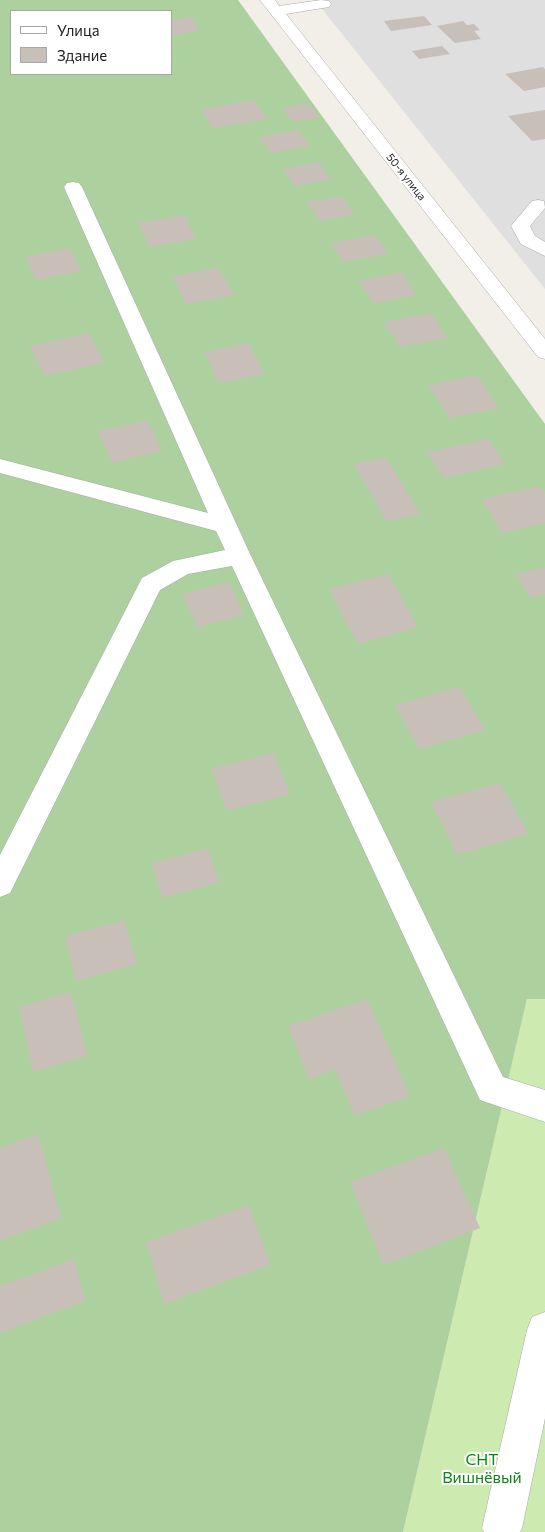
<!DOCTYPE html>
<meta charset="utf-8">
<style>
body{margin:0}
#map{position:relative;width:545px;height:1532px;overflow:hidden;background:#f2efe9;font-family:Commissioner,sans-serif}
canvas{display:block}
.legend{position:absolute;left:10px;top:10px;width:162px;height:65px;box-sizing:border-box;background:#fff;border:1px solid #a7a7a7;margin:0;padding:6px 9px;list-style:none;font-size:15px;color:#222}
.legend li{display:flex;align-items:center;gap:10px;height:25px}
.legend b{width:25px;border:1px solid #a7a7a7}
</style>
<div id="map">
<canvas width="545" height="1532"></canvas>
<ul class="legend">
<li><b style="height:6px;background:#fff"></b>Улица</li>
<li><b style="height:14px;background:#c7bfb8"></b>Здание</li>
</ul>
</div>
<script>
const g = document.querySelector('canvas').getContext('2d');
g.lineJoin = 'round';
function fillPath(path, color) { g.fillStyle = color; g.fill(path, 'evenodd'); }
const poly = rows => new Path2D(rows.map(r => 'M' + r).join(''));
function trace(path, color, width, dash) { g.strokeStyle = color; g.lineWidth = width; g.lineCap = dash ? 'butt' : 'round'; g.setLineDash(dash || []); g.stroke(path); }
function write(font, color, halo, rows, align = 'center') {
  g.font = font + ' Commissioner,sans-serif'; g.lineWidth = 4; g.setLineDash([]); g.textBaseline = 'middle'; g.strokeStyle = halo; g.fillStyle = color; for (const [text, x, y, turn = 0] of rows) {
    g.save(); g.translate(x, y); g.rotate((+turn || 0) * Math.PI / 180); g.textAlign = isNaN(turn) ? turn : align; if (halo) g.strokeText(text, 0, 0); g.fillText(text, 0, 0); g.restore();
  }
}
fillPath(poly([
 [315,0,545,0,545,289]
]), '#e0dfdf');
fillPath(poly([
 [527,999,545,999,545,1532,403,1532]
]), '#cdebb0');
fillPath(poly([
 [0,0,238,0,545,424,545,999,527,999,403,1532,0,1532],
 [11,11,171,11,171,74,11,74]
]), '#add19e');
fillPath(poly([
 [424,16,432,25,391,31,384,21],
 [191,17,200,31,171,35,171,20],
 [463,21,467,25,474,24,480,30,474,31,481,39,455,43,437,26],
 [442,46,450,54,419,59,412,51],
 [543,67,545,69,545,87,524,91,505,74],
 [254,100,267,119,213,128,201,109],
 [309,103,320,117,293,122,282,108],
 [545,110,545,139,532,141,508,116],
 [298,130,310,146,270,153,259,136],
 [318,162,331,179,295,186,282,169],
 [341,196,355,214,320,221,306,202],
 [184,215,196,239,150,247,138,223],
 [375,235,388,254,343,262,331,243],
 [69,248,81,271,36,280,25,257],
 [219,268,234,295,186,304,173,276],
 [401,272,417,295,374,303,358,281],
 [431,313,448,338,400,347,383,322],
 [89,333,104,363,44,376,30,346],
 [248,343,265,374,219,383,204,352],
 [477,375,499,408,450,418,428,385],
 [147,420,162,451,112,463,98,431],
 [488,439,505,464,444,478,427,452],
 [386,457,420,514,387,522,354,464],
 [540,486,545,494,545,523,502,533,481,499],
 [545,567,545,594,531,598,515,574],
 [388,574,418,627,358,644,329,589],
 [229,582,244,615,197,627,182,594],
 [460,687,485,730,419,749,395,705],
 [273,753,290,794,227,811,211,769],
 [500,783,529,834,457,855,431,802],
 [207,848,220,882,163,898,151,864],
 [124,920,137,964,76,981,65,936],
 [71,992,87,1056,33,1072,19,1007],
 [367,999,410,1096,355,1116,335,1070,309,1079,288,1026],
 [38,1134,61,1218,0,1241,0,1148],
 [444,1148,480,1228,383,1265,350,1182],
 [249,1205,270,1265,164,1304,146,1242],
 [74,1259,85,1301,0,1333,0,1286]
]), '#c7bfb8');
const minor = poly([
 [260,0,275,0,279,6,321,0,329,1,331,4,329,7,286,14,545,339,545,359,538,357,260,0],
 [73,182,79,183,82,187,251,556,503,1077,545,1090,545,1122,480,1100,232,566,188,574,160,590,10,893,0,897,0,855,142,578,173,561,225,550,216,531,0,473,0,459,208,513,64,187,67,183,73,182],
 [538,200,544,201,545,208,530,226,535,236,545,242,545,256,521,244,511,226,532,201,538,200],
 [545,1312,545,1418,522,1528,520,1532,484,1532,482,1528,527,1330,532,1317,545,1312]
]);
trace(minor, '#a9a9a9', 1);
fillPath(minor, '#fff');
write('11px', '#222', '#fff', [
 ["50-я улица",406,177,52]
]);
write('16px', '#0c8416', '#fff', [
 ["СНТ",482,1460],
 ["Вишнёвый",482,1478]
]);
</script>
